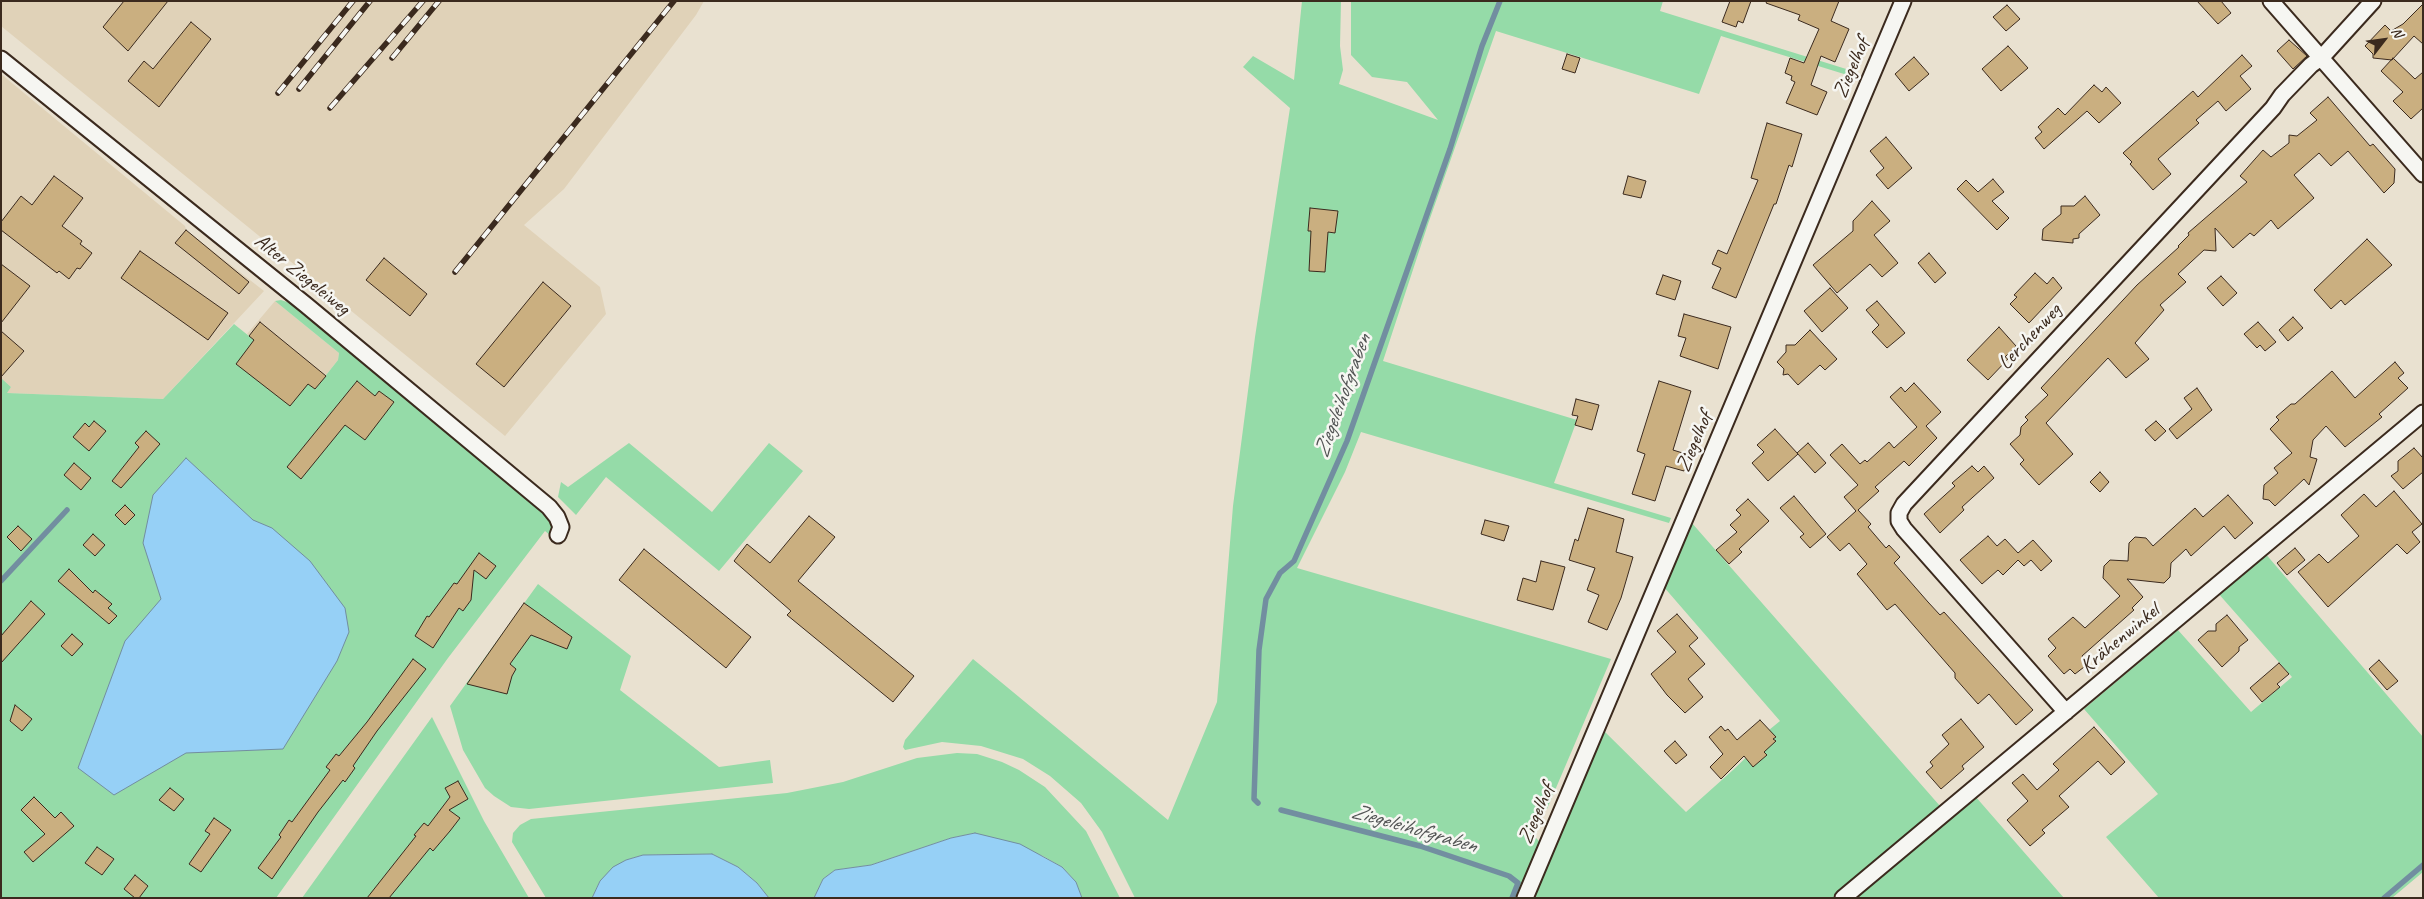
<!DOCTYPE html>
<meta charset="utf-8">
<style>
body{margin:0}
#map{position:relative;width:2424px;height:899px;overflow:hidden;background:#e9e1d0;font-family:Caveat,sans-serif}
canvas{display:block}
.frame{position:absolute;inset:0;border:2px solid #3b2a1e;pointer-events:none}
.north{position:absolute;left:2359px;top:15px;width:50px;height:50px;-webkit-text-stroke:4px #f6f6f2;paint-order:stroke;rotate:60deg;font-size:14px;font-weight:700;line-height:20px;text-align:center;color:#3b2a1e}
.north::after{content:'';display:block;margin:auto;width:18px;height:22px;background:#3b2a1e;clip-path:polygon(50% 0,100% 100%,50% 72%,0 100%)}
</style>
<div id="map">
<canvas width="2424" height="899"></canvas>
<div class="frame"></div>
<div class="north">N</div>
</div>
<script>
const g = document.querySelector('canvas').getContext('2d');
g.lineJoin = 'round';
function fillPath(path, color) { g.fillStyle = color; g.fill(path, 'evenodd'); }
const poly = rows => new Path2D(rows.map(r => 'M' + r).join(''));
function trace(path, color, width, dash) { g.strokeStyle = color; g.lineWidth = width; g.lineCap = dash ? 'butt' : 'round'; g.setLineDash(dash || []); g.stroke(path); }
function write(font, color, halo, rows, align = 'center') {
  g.font = font + ' Caveat,sans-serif'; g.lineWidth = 5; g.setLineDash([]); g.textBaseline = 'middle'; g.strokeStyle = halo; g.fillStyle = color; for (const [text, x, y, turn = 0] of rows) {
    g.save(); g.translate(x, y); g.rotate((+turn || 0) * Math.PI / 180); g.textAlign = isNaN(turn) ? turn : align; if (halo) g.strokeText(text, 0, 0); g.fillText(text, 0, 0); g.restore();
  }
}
fillPath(poly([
 [1,1,704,1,696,15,564,189,524,225,600,287,606,314,505,436,1,26],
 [1,74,185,226,186,230,264,291,163,399,6,393,11,387,1,378],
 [275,301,339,353,338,360,315,389,247,334]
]), '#e0d2b8');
fillPath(poly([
 [1302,1,1341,1,1340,46,1343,70,1339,84,1438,120,1407,82,1372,77,1351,55,1351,1,1663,1,1660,11,1859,73,1857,78,1721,36,1699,94,1496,31,1428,224,1383,361,1577,420,1554,483,1671,518,1669,523,1361,432,1345,472,1297,568,1611,659,1547,809,1544,808,1532,837,1536,838,1541,843,1518,898,1135,898,1102,832,1081,803,1050,776,1023,759,981,746,942,742,905,750,903,747,905,740,973,659,1168,820,1217,702,1233,506,1255,337,1290,108,1243,67,1253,56,1294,80],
 [281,300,290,303,554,519,554,524,551,536,545,531,448,658,276,898,1,898,1,378,11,387,7,393,163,399,234,324,315,389,338,360,339,353,275,301],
 [629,443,712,512,769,443,803,471,719,571,606,477,576,515,558,497,561,482,568,487],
 [1691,522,1940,806,1832,898,1531,898,1602,729,1686,812,1733,770,1758,746,1769,730,1780,721,1663,586],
 [2264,552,2423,737,2423,872,2392,898,2159,898,2106,837,2158,794,2084,709,2178,630,2251,712,2292,677,2217,592],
 [538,584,631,656,620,690,719,767,770,760,773,783,529,809,511,807,494,796,485,788,463,750,450,706],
 [432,717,484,821,529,898,302,898],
 [957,753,977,754,1002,762,1019,770,1045,787,1086,831,1120,898,1082,898,1076,882,1062,867,1043,856,975,833,951,838,871,865,835,870,823,879,814,898,769,898,757,883,738,867,712,854,643,855,626,860,600,881,592,898,546,898,512,842,513,833,520,825,531,819,787,793,843,782,917,758],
 [1975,796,2064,898,1854,898]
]), '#95dba8');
const water = poly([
 [186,458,253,520,272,528,310,561,345,608,349,632,337,661,283,749,186,753,114,795,78,768,125,641,161,599,143,543,153,495,186,458],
 [975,833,1020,844,1062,867,1076,882,1082,898,814,898,823,879,835,870,871,865,951,838,975,833],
 [712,854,738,867,757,883,769,898,592,898,600,881,613,867,626,860,643,855,712,854]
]);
fillPath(water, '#96d0f6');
trace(water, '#728ea0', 1);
trace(poly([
 [1,581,67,510],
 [1258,803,1254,799,1259,650,1266,599,1280,573,1294,561,1347,441,1450,149,1482,46,1500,1],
 [1281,810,1420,846,1509,876,1518,883,1512,898],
 [2384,898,2423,865]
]), '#728ea0', 5.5);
const building = poly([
 [124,1,168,1,128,51,103,27,124,1],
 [1730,1,1751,1,1743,23,1738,21,1736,27,1722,22,1730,1],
 [1767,1,1839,1,1831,21,1849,29,1835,62,1821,56,1811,85,1827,92,1817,115,1786,103,1795,82,1791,80,1792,76,1785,73,1790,58,1804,63,1819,29,1798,20,1800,15,1766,3,1767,1],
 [2197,1,2221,1,2231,13,2218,24,2197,1],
 [2423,4,2423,44,2414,36,2392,60,2373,58,2373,54,2365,46,2385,25,2391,31,2403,24,2423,4],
 [2007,5,2020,19,2006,31,1993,17,2007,5],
 [191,22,211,39,159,107,128,81,144,61,153,69,191,22],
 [2289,40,2307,56,2293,69,2277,51,2289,40],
 [2008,46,2028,68,2001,91,1982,69,2008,46],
 [1567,54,1580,58,1575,73,1562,69,1567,54],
 [2242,55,2252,66,2240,76,2251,89,2226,111,2218,101,2196,120,2199,123,2158,159,2171,174,2153,190,2130,164,2132,162,2123,153,2193,91,2198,97,2242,55],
 [1914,57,1929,74,1909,91,1895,74,1914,57],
 [2393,58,2415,79,2423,72,2423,108,2411,119,2393,101,2403,92,2381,71,2393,58],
 [2094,85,2102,92,2106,87,2121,103,2099,123,2087,111,2044,149,2035,138,2042,132,2038,127,2058,108,2065,115,2094,85],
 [2328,97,2370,146,2373,144,2395,169,2394,183,2384,193,2348,151,2331,166,2319,153,2294,175,2314,198,2278,229,2271,220,2254,236,2250,233,2233,248,2215,228,2216,251,2204,250,2178,274,2186,282,2160,305,2164,310,2135,343,2149,359,2126,378,2108,358,2046,423,2073,454,2039,485,2020,464,2024,460,2010,444,2020,435,2021,427,2028,420,2025,417,2048,395,2041,388,2137,285,2179,247,2178,246,2189,235,2188,233,2247,182,2240,176,2263,150,2271,157,2289,143,2289,135,2297,136,2317,120,2310,113,2328,97],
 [1767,123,1802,134,1792,167,1789,165,1776,204,1774,204,1736,298,1712,288,1721,268,1712,264,1718,250,1727,254,1758,180,1751,178,1767,123],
 [1886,137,1912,168,1888,189,1876,175,1884,168,1870,151,1886,137],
 [54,176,83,198,62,226,82,241,80,244,92,253,80,269,77,268,69,279,59,271,57,273,1,230,1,222,21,196,32,205,54,176],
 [1628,176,1646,181,1641,198,1623,194,1628,176],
 [1993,179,2004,192,1992,201,2009,218,1997,230,1957,189,1966,180,1978,192,1993,179],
 [2085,196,2100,215,2079,234,2079,238,2073,239,2073,243,2042,240,2043,229,2061,214,2061,206,2074,206,2085,196],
 [1872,201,1890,221,1874,235,1898,263,1882,277,1870,264,1837,293,1813,265,1853,231,1853,221,1872,201],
 [1310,208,1338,211,1335,233,1328,232,1325,272,1309,271,1311,231,1308,231,1310,208],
 [186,230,249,282,239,294,175,243,186,230],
 [2367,239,2392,265,2345,305,2341,300,2331,309,2314,290,2367,239],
 [140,251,228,313,208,340,121,278,140,251],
 [1929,253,1946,273,1935,283,1918,263,1929,253],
 [384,258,427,294,410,316,366,280,384,258],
 [1,264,30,286,1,323,1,264],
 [2035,273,2047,284,2053,277,2062,288,2029,323,2010,304,2017,297,2014,295,2035,273],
 [1663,275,1681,281,1675,300,1656,294,1663,275],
 [2221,276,2237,293,2223,306,2207,288,2221,276],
 [543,282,571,306,504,387,476,364,543,282],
 [1830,288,1848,308,1822,332,1804,311,1830,288],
 [1877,301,1905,333,1887,348,1872,332,1879,325,1866,310,1877,301],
 [1684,314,1731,327,1718,369,1680,356,1686,338,1678,336,1684,314],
 [2293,317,2303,328,2288,341,2279,330,2293,317],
 [260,322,326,376,315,389,308,384,290,406,236,364,254,340,249,336,260,322],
 [2258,322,2276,342,2265,351,2260,345,2257,348,2244,334,2258,322],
 [1999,327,2016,346,2005,357,2008,359,1988,380,1967,360,1999,327],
 [1810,330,1837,359,1825,370,1820,365,1798,385,1788,374,1783,375,1784,369,1777,362,1786,352,1786,345,1795,345,1810,330],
 [1,331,24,351,1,377,1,331],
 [2395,362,2404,373,2398,378,2408,388,2379,414,2382,417,2345,447,2326,426,2313,440,2310,457,2317,459,2309,485,2304,479,2275,506,2269,500,2263,499,2264,485,2278,473,2274,468,2292,453,2270,429,2279,420,2276,417,2291,404,2295,404,2332,371,2355,398,2395,362],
 [357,381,375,396,379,391,394,402,365,440,345,425,301,479,287,467,357,381],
 [1659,381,1691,391,1673,450,1689,455,1684,471,1666,466,1655,501,1632,494,1645,454,1637,451,1659,381],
 [1914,383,1941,412,1926,426,1937,438,1909,466,1904,461,1875,487,1879,491,1858,510,1871,524,1868,527,1886,548,1889,545,1900,557,1894,563,1928,602,1940,615,1944,612,2033,710,2016,725,1989,694,1978,704,1955,678,1955,673,1895,604,1887,610,1873,593,1857,574,1867,564,1849,543,1840,551,1827,537,1856,511,1844,497,1858,485,1830,455,1842,444,1860,464,1865,460,1867,462,1889,442,1894,448,1917,427,1890,397,1901,387,1905,392,1914,383],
 [2197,388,2212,410,2177,439,2169,429,2192,409,2184,398,2197,388],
 [1576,399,1599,405,1592,430,1575,425,1578,416,1572,415,1576,399],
 [94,421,106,431,89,451,73,437,85,423,89,427,94,421],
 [2156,421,2166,431,2155,441,2145,430,2156,421],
 [1775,429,1798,454,1768,481,1752,463,1764,452,1757,445,1775,429],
 [146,431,160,444,121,488,112,481,139,447,135,443,146,431],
 [1808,443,1826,463,1815,473,1797,453,1808,443],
 [2414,448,2423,458,2423,472,2403,489,2391,476,2398,471,2398,461,2414,448],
 [74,463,91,478,81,490,64,475,74,463],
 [1972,466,1978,472,1984,466,1994,478,1962,507,1964,510,1940,533,1924,514,1955,486,1952,483,1972,466],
 [2100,472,2109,482,2100,492,2090,482,2100,472],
 [2394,491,2422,524,2412,532,2420,542,2407,554,2397,544,2328,607,2298,572,2319,554,2328,563,2359,536,2341,515,2364,494,2376,507,2394,491],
 [2228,495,2253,523,2235,539,2224,526,2191,556,2186,549,2171,563,2170,577,2164,583,2127,579,2143,597,2132,608,2134,610,2082,656,2088,664,2075,674,2070,669,2064,674,2048,656,2056,648,2048,639,2073,617,2085,628,2120,596,2103,578,2104,566,2110,560,2128,561,2129,543,2135,537,2146,538,2153,546,2195,508,2203,517,2228,495],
 [1794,496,1826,534,1810,548,1800,537,1804,534,1780,508,1794,496],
 [1748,499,1769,521,1739,549,1742,552,1729,564,1716,550,1737,532,1730,525,1741,515,1736,510,1748,499],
 [125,505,135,515,125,525,115,515,125,505],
 [1588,508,1624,519,1616,552,1633,557,1621,598,1607,630,1588,622,1599,595,1587,590,1595,568,1569,560,1575,539,1578,541,1588,508],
 [809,516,835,537,798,581,914,676,893,702,787,615,791,611,734,561,747,544,770,563,809,516],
 [1485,520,1509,526,1504,541,1481,534,1485,520],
 [18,526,32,539,21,551,7,537,18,526],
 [93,534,105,545,95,556,83,545,93,534],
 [1988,536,1997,546,2005,539,2018,553,2033,540,2052,561,2041,571,2031,560,2024,566,2018,560,2003,575,1998,570,1982,584,1960,560,1988,536],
 [2295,548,2305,560,2287,575,2277,563,2295,548],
 [644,549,751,637,726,668,619,580,644,549],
 [479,553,496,566,486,579,474,570,471,600,463,611,459,608,433,648,415,636,427,616,429,617,454,583,457,584,479,553],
 [1541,561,1565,567,1553,610,1517,600,1523,578,1536,582,1541,561],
 [69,569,93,593,95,590,112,604,108,608,117,616,109,624,58,581,69,569],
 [31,601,45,614,1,663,1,636,31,601],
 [524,603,572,637,567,649,531,635,510,664,516,669,512,676,507,694,467,684,524,603],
 [1677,614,1698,638,1689,646,1705,664,1688,679,1703,697,1685,713,1667,695,1651,674,1676,652,1657,631,1677,614],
 [2227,615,2248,640,2239,647,2239,651,2222,667,2198,640,2208,631,2216,631,2216,624,2227,615],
 [72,634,83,644,72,656,61,646,72,634],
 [413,659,426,669,377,731,353,766,355,768,345,782,343,780,318,812,272,879,258,868,281,837,279,835,289,820,292,822,330,770,326,767,336,754,339,756,367,722,413,659],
 [2379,660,2398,681,2387,690,2369,669,2379,660],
 [2279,663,2289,674,2277,684,2280,687,2262,702,2250,688,2279,663],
 [15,705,32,719,22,731,10,721,15,705],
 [1961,719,1984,747,1962,766,1964,769,1941,789,1926,772,1933,766,1930,762,1949,744,1942,735,1961,719],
 [1760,720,1776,737,1773,739,1776,741,1764,752,1767,755,1753,767,1744,756,1721,779,1710,767,1723,754,1709,737,1721,726,1725,731,1728,729,1737,740,1760,720],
 [2094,727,2125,762,2111,775,2098,761,2059,796,2069,807,2042,830,2045,833,2030,846,2007,820,2028,801,2012,783,2023,774,2037,790,2059,770,2053,764,2094,727],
 [1675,741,1687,755,1676,764,1664,751,1675,741],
 [458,781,468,799,449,810,460,818,450,831,433,851,430,848,389,898,367,898,416,836,414,835,424,823,428,826,450,797,445,788,458,781],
 [170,788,184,799,174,811,159,800,170,788],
 [34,797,55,818,61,812,74,826,33,862,24,852,45,834,21,810,34,797],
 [214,818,231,830,201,872,189,864,210,834,205,831,214,818],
 [97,847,114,859,102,875,85,863,97,847],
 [135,875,148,886,139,898,135,898,124,889,135,875]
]);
fillPath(building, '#caaf80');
trace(building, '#3b2a1e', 1);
const minor = poly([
 [2271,1,2423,174],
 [1,59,306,305,549,507,557,517,561,527,558,535],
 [2066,712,1904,529,1899,521,1899,513,1904,504,2273,108,2282,95,2311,65,2322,57,2373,1],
 [1525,898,1903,1],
 [1843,898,2423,413]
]);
trace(minor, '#3b2a1e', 19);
trace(minor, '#f6f6f2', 15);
const rail = poly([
 [392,58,439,1],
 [299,89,370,1],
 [278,93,353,1],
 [330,108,423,1],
 [455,272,674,1]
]);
trace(rail, '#3b2a1e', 5.5);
trace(rail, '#f6f6f2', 4, [11]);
write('21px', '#3b2a1e', '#f6f6f2', [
 ["Ziegelhof",1852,68,-67],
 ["Alter Ziegeleiweg",302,275,39],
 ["Lerchenweg",2030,337,-47],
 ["Ziegelhof",1695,442,-67],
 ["Krähenwinkel",2120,639,-40],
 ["Ziegelhof",1537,814,-67]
]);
write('italic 22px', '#525454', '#f6f6f2', [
 ["Ziegeleihofgraben",1343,396,-70],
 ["Ziegeleihofgraben",1414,829,16]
]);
</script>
